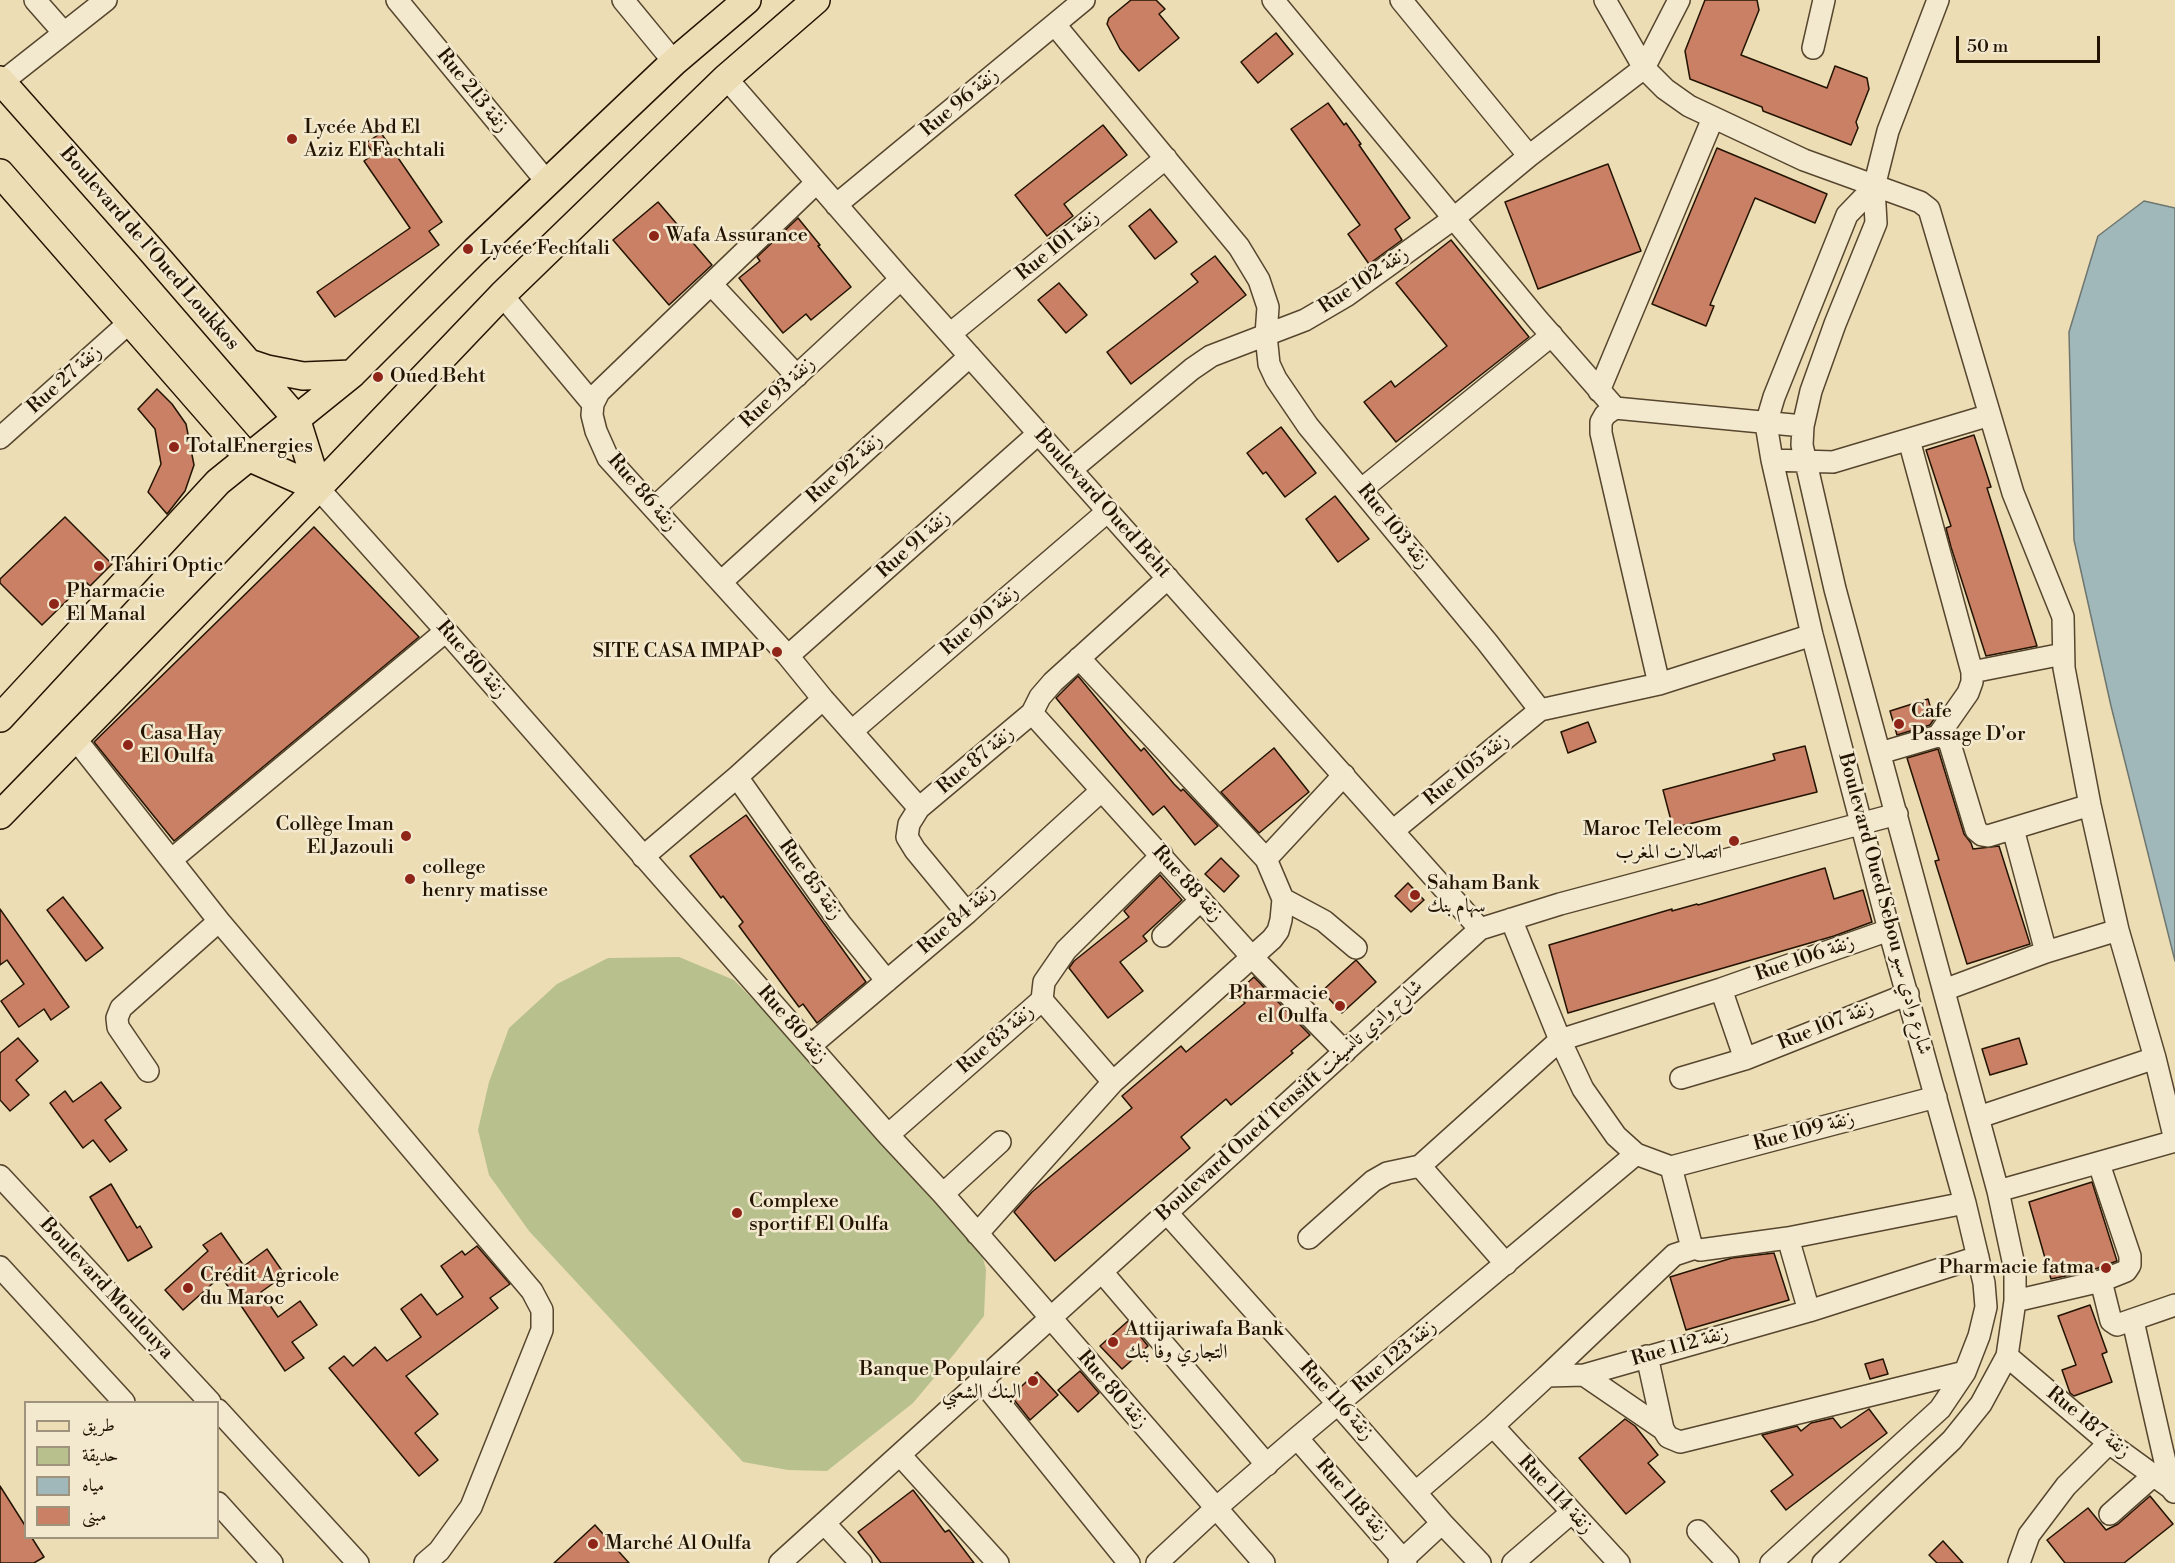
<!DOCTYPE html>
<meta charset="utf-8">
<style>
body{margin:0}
#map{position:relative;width:2175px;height:1563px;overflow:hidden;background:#edddb5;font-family:"Libre Bodoni",Amiri,serif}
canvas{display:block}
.legend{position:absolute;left:24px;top:1401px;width:195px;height:138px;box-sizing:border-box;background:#f3e9cf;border:2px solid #a0937d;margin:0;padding:8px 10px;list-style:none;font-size:18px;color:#231301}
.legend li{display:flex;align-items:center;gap:12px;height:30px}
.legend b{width:30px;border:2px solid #a0937d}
.scale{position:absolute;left:1956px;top:36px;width:144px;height:27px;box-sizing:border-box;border:3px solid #231301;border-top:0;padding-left:8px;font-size:18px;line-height:21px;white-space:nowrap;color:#231301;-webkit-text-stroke:4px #f3e9cf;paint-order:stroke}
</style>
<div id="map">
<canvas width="2175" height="1563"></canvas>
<ul class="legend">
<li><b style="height:8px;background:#edddb5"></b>طريق</li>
<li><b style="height:16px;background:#b8c18d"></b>حديقة</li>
<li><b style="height:16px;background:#a0b8ba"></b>مياه</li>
<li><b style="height:16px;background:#c98065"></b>مبنى</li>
</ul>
<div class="scale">50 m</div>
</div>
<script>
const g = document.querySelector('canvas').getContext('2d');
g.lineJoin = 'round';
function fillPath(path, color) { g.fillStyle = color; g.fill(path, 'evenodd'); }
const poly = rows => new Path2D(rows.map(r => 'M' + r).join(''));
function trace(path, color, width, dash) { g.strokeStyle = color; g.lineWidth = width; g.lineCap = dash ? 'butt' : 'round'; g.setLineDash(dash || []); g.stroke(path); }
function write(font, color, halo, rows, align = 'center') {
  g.font = font + ' "Libre Bodoni",Amiri,serif'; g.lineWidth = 5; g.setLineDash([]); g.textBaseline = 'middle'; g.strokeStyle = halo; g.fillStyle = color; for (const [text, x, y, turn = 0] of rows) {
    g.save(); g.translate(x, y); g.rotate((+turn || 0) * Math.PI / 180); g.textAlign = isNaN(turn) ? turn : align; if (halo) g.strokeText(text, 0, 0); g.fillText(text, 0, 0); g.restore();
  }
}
fillPath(poly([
 [679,957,734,980,910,1160,976,1235,986,1269,984,1316,955,1353,913,1403,827,1471,788,1470,743,1462,529,1231,489,1175,478,1130,489,1082,509,1028,557,984,608,958]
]), '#b8c18d');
const water = poly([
 [2144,201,2175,208,2175,961,2111,706,2074,540,2069,332,2098,236,2144,201]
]);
fillPath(water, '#a0b8ba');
trace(water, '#6e7670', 1.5);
const building = poly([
 [1131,0,1156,0,1165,9,1159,14,1179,38,1139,71,1120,49,1107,24,1109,18,1131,0],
 [1705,0,1757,0,1759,10,1741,55,1827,88,1835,66,1867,78,1869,89,1856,122,1858,128,1851,145,1763,111,1762,107,1690,79,1685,51,1705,0],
 [1276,33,1293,54,1258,83,1241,62,1276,33],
 [1328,103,1344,125,1346,123,1361,144,1359,145,1410,218,1395,229,1402,240,1369,264,1348,234,1360,225,1291,129,1328,103],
 [1103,125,1127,155,1064,204,1073,216,1047,236,1015,195,1103,125],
 [381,133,442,222,429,231,439,245,335,317,317,292,410,228,364,161,374,154,366,143,381,133],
 [1717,148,1827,194,1815,223,1755,198,1710,305,1714,306,1706,326,1652,304,1717,148],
 [1608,164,1641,251,1538,289,1505,202,1608,164],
 [658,202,712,265,669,305,613,240,658,202],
 [1150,209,1177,242,1155,259,1129,226,1150,209],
 [798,218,820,245,818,246,851,287,811,320,806,314,783,333,739,278,760,261,757,257,798,218],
 [1451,240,1529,337,1396,442,1364,402,1391,381,1395,387,1447,346,1396,283,1451,240],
 [1215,256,1246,295,1131,384,1107,352,1198,282,1191,274,1215,256],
 [1059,283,1087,315,1066,333,1038,300,1059,283],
 [157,389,172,404,186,424,194,465,185,491,167,514,148,492,161,464,155,429,138,409,157,389],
 [1281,427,1316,473,1285,497,1266,472,1263,474,1247,453,1281,427],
 [1974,435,1991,487,1987,488,2037,646,1986,656,1951,547,1946,528,1951,526,1926,450,1974,435],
 [1335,496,1369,539,1338,562,1306,519,1335,496],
 [65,517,112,564,90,586,86,582,42,625,0,583,0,579,65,517],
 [314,527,419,637,174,841,94,742,314,527],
 [1078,676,1127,735,1141,751,1144,748,1174,784,1181,791,1183,789,1218,826,1195,845,1164,806,1153,815,1056,698,1078,676],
 [1928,699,1934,719,1930,725,1897,735,1890,711,1928,699],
 [1588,722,1596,742,1568,753,1561,732,1588,722],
 [1805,746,1817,792,1673,828,1663,790,1775,760,1773,754,1805,746],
 [1274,748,1309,792,1259,833,1221,792,1274,748],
 [1938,749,1964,834,1971,843,1973,849,1999,846,2030,944,1967,964,1935,861,1939,860,1907,758,1938,749],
 [746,815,866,982,817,1023,803,1004,799,1007,739,926,743,922,723,896,721,898,690,856,746,815],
 [1221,858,1239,876,1224,892,1205,874,1221,858],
 [1825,868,1834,899,1863,890,1872,922,1834,936,1568,1013,1549,945,1672,909,1672,911,1697,904,1698,905,1825,868],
 [1160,875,1182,900,1143,936,1147,941,1120,962,1143,991,1108,1018,1069,968,1074,961,1129,917,1124,911,1160,875],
 [1408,883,1424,900,1411,912,1395,896,1408,883],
 [63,897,103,948,86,961,47,910,63,897],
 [0,909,69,1007,51,1020,44,1009,19,1027,1,1001,24,984,7,960,0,965,0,909],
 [1356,960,1376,982,1342,1013,1322,991,1356,960],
 [1254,977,1310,1035,1291,1051,1293,1053,1231,1105,1226,1099,1181,1137,1190,1148,1055,1261,1014,1212,1032,1192,1132,1108,1122,1096,1181,1046,1186,1052,1245,1003,1236,993,1254,977],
 [18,1038,38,1061,16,1080,29,1095,10,1111,0,1100,0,1053,18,1038],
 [2019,1038,2027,1064,1990,1075,1982,1049,2019,1038],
 [101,1082,121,1108,105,1120,127,1150,110,1162,93,1140,83,1148,50,1103,65,1091,73,1102,101,1082],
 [2092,1182,2117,1261,2090,1271,2051,1279,2029,1202,2092,1182],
 [111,1184,137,1228,140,1226,152,1247,128,1261,90,1197,111,1184],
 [221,1233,244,1266,267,1249,285,1275,261,1292,278,1317,300,1301,317,1325,292,1342,304,1358,285,1371,221,1276,183,1310,165,1290,208,1251,203,1245,221,1233],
 [477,1246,510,1284,490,1298,498,1308,406,1376,438,1414,415,1433,438,1460,419,1476,329,1368,344,1356,353,1366,375,1347,387,1361,421,1337,401,1309,421,1294,437,1315,463,1297,441,1266,462,1251,465,1255,477,1246],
 [1774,1253,1789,1300,1686,1330,1670,1277,1732,1258,1774,1253],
 [2090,1305,2107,1352,2102,1354,2112,1382,2074,1396,2070,1393,2062,1370,2076,1365,2058,1316,2090,1305],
 [1128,1321,1148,1346,1122,1369,1100,1346,1128,1321],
 [1883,1359,1888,1374,1870,1379,1865,1364,1883,1359],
 [1080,1371,1099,1393,1078,1412,1058,1390,1080,1371],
 [1037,1372,1058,1395,1030,1420,1011,1396,1037,1372],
 [1869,1409,1887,1433,1786,1510,1771,1491,1793,1475,1762,1435,1797,1426,1801,1431,1811,1423,1833,1418,1841,1428,1869,1409],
 [1625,1419,1635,1426,1658,1455,1648,1463,1665,1482,1626,1514,1579,1458,1625,1419],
 [0,1486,26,1527,26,1538,32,1538,44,1557,34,1563,0,1563,0,1486],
 [913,1490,945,1532,949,1530,974,1563,881,1563,858,1532,913,1490],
 [2150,1496,2173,1524,2124,1563,2065,1563,2047,1540,2088,1508,2106,1530,2118,1524,2150,1496],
 [595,1525,629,1563,554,1563,595,1525],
 [1943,1541,1963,1563,1937,1563,1929,1555,1943,1541]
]);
fillPath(building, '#c98065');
trace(building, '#231301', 1.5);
const minor = poly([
 [35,0,64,33],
 [397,0,547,182],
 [623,0,674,62],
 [1273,0,1538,320,1615,408],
 [1401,0,1529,156],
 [1605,0,1644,68,1665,89,1689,106,1804,160,1920,202,1929,209,2013,493,2063,617,2064,668,2090,805,2118,930,2155,1058,2175,1140],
 [1055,25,1239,247,1259,280,1268,307,1266,335,1269,364,1276,379,1308,426,1487,642,1540,710],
 [1813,48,1824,0],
 [726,78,901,279,1480,929],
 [2,82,106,0],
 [816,183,599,392,593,404,592,415,596,431,608,458,788,656,823,699,919,808],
 [836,205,1084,0],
 [711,284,797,376],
 [502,295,593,404],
 [950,334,1166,158],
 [1599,391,1713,118],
 [0,438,131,321],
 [1909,440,1972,672,1972,682,1968,693,1938,736],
 [1772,460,1833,462,1990,415],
 [1072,469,1192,369,1211,356,1305,320,1346,296,1453,219,1529,156,1644,68,1679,0],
 [318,488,446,631,888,1135,943,1194,1264,1563],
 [1362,489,1552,335],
 [655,507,901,279],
 [721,582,970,356],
 [788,656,1039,433],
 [1972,672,2063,654],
 [1659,684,1601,433,1601,422,1605,415,1615,408,1803,426],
 [1032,713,1252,957,1345,1052],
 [852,731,1108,511],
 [1938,736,1946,738,1950,744,1976,830,1982,835,1988,836,2090,805],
 [74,737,219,921,532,1291,542,1310,542,1330,471,1507,439,1551,425,1563],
 [1880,753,1938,736],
 [737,777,840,923,887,981],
 [2013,829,2046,952],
 [1394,830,1540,710,1659,684,1812,635],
 [643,857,737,777,823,699],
 [1266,859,1344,775],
 [171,860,446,631],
 [1283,899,1324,921,1356,948],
 [967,913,915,850,907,837,909,824,919,808,1032,713,1040,697,1053,682,1168,578],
 [1511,919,1560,1040,1583,1089,1616,1136,1636,1154,1671,1167,1691,1244,1695,1248],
 [1163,936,1201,900],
 [1721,989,1745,1059],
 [1944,990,2046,952,2118,930],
 [1042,1000,1113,1082],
 [810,1046,967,913,1101,791],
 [148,1071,118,1027,117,1018,121,1008,219,921],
 [1681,1078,1745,1059,1908,994],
 [1979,1117,2155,1058],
 [888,1135,1042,1000,1044,982,1066,950,1162,855],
 [1420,1166,1506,1264],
 [1671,1167,1936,1097],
 [0,1176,210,1402],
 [1998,1191,2175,1141],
 [943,1194,1000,1142],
 [1167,1213,1338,1404,1442,1523,1480,1563],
 [977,1234,1113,1082,1272,939,1278,931,1281,920,1283,899,1266,859,1079,658],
 [1309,1238,1373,1181,1387,1173,1420,1166,1560,1040,1721,989,1889,930],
 [1788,1238,1809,1311],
 [0,1267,124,1402],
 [1102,1272,1267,1465],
 [2101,1281,2111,1321,2117,1325,2175,1305],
 [2015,1301,2101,1281,2126,1271,2130,1265,2130,1256,2099,1164],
 [2133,1321,2171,1488,2174,1492],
 [1647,1356,1663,1429,1668,1437,1680,1442,1965,1372],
 [2007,1356,2109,1443,2171,1488],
 [1584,1375,1663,1429],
 [1547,1376,1674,1255,1695,1248,1700,1250,1788,1238,1965,1203],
 [982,1381,1129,1563],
 [218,1410,358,1563],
 [1493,1426,1619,1563],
 [1297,1438,1406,1563],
 [900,1455,998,1563],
 [1416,1492,1493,1426,1547,1376,1584,1375,1809,1311,1978,1257],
 [218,1503,272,1563],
 [2110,1514,2154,1475],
 [824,1523,861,1563],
 [1698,1531,1728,1563],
 [780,1563,1480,929,1560,904,1897,814],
 [1157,1563,1215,1509,1297,1438,1636,1154],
 [1399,1563,1442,1523],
 [1513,1563,1571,1513],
 [1771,1563,1940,1409,1965,1372,1979,1336,1986,1307,1984,1283,1965,1203,1889,930,1812,635,1772,460,1766,424,1774,397,1847,215,1874,187],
 [1823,1563,1952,1440,1981,1404,2007,1356,2015,1301,2015,1270,1998,1191,1835,589,1802,445,1803,426,1811,391,1835,324,1876,223,1874,187,1888,131,1938,0],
 [2019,1563,2029,1535,2066,1486,2109,1443]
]);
const major = poly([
 [0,80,150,249,296,418,318,488],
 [0,173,248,457,318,488],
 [249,363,267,369,303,376,352,374],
 [0,718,218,482,352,374,475,251,674,62,747,0],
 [0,815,318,488,502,295,726,78,816,0]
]);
trace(minor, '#56462e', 24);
trace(major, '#231301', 30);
trace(minor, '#f3e9cf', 21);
trace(major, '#edddb5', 27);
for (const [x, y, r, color] of [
 [292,139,6,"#8f2418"],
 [654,236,6,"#8f2418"],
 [468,249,6,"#8f2418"],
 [378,377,6,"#8f2418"],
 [174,447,6,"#8f2418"],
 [99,566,6,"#8f2418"],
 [54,604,6,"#8f2418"],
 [777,652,6,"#8f2418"],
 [1899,724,6,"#8f2418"],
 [128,745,6,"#8f2418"],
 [406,836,6,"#8f2418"],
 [1734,841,6,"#8f2418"],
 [410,879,6,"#8f2418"],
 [1415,895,6,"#8f2418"],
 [1340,1006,6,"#8f2418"],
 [737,1213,6,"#8f2418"],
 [2106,1268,6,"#8f2418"],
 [188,1288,6,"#8f2418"],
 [1113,1342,6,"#8f2418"],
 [1033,1381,6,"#8f2418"],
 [593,1544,6,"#8f2418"]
]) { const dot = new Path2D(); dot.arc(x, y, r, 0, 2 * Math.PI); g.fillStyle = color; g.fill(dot); trace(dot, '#f3e9cf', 2); }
write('20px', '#231301', '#f3e9cf', [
 ["Rue 213 زنقة",472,91,51],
 ["Rue 96 زنقة",960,103,-40],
 ["Rue 101 زنقة",1058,246,-39],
 ["Boulevard de l'Oued Loukkos",149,249,49],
 ["Rue 102 زنقة",1364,281,-34],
 ["Rue 27 زنقة",65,380,-42],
 ["Rue 93 زنقة",778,393,-43],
 ["Rue 92 زنقة",845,469,-42],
 ["Rue 86 زنقة",642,493,49],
 ["Boulevard Oued Beht",1102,504,48],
 ["Rue 103 زنقة",1393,527,51],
 ["Rue 91 زنقة",914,545,-42],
 ["Rue 90 زنقة",980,621,-41],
 ["Rue 80 زنقة",471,660,49],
 ["Rue 87 زنقة",976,761,-40],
 ["Rue 105 زنقة",1467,770,-39],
 ["Rue 85 زنقة",810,880,54],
 ["Rue 88 زنقة",1187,884,48],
 ["Boulevard Oued Sebou شارع وادي سبو",1884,904,75],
 ["Rue 84 زنقة",957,920,-41],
 ["Rue 106 زنقة",1805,959,-19],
 ["Rue 80 زنقة",792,1025,49],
 ["Rue 107 زنقة",1826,1026,-22],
 ["Rue 83 زنقة",996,1040,-41],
 ["Boulevard Oued Tensift شارع وادي تانسيفت",1290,1101,-42],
 ["Rue 109 زنقة",1804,1132,-15],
 ["Boulevard Moulouya",106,1289,47],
 ["Rue 112 زنقة",1680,1347,-16],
 ["Rue 123 زنقة",1395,1357,-40],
 ["Rue 80 زنقة",1112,1390,49],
 ["Rue 116 زنقة",1336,1401,48],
 ["Rue 187 زنقة",2088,1423,39],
 ["Rue 114 زنقة",1555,1495,47],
 ["Rue 118 زنقة",1352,1500,49]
]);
write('20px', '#231301', '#f3e9cf', [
 ["Lycée Abd El",304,128],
 ["Aziz El Fachtali",304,151],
 ["Wafa Assurance",666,236],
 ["Lycée Fechtali",480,249],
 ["Oued Beht",390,377],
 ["TotalEnergies",186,447],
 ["Tahiri Optic",111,566],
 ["Pharmacie",66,592],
 ["El Manal",66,615],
 ["SITE CASA IMPAP",765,652,"right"],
 ["Cafe",1911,712],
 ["Passage D'or",1911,735],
 ["Casa Hay",140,734],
 ["El Oulfa",140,757],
 ["Collège Iman",394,825,"right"],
 ["El Jazouli",394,848,"right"],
 ["Maroc Telecom",1722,830,"right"],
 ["اتصالات المغرب",1722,853,"right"],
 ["college",422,868],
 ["henry matisse",422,891],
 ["Saham Bank",1427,884],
 ["سهام بنك",1427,907],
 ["Pharmacie",1328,994,"right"],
 ["el Oulfa",1328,1017,"right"],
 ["Complexe",749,1202],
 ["sportif El Oulfa",749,1225],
 ["Pharmacie fatma",2094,1268,"right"],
 ["Crédit Agricole",200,1276],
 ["du Maroc",200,1299],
 ["Attijariwafa Bank",1125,1330],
 ["التجاري وفا بنك",1125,1353],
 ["Banque Populaire",1021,1370,"right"],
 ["البنك الشعبي",1021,1393,"right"],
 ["Marché Al Oulfa",605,1544]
], 'left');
</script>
